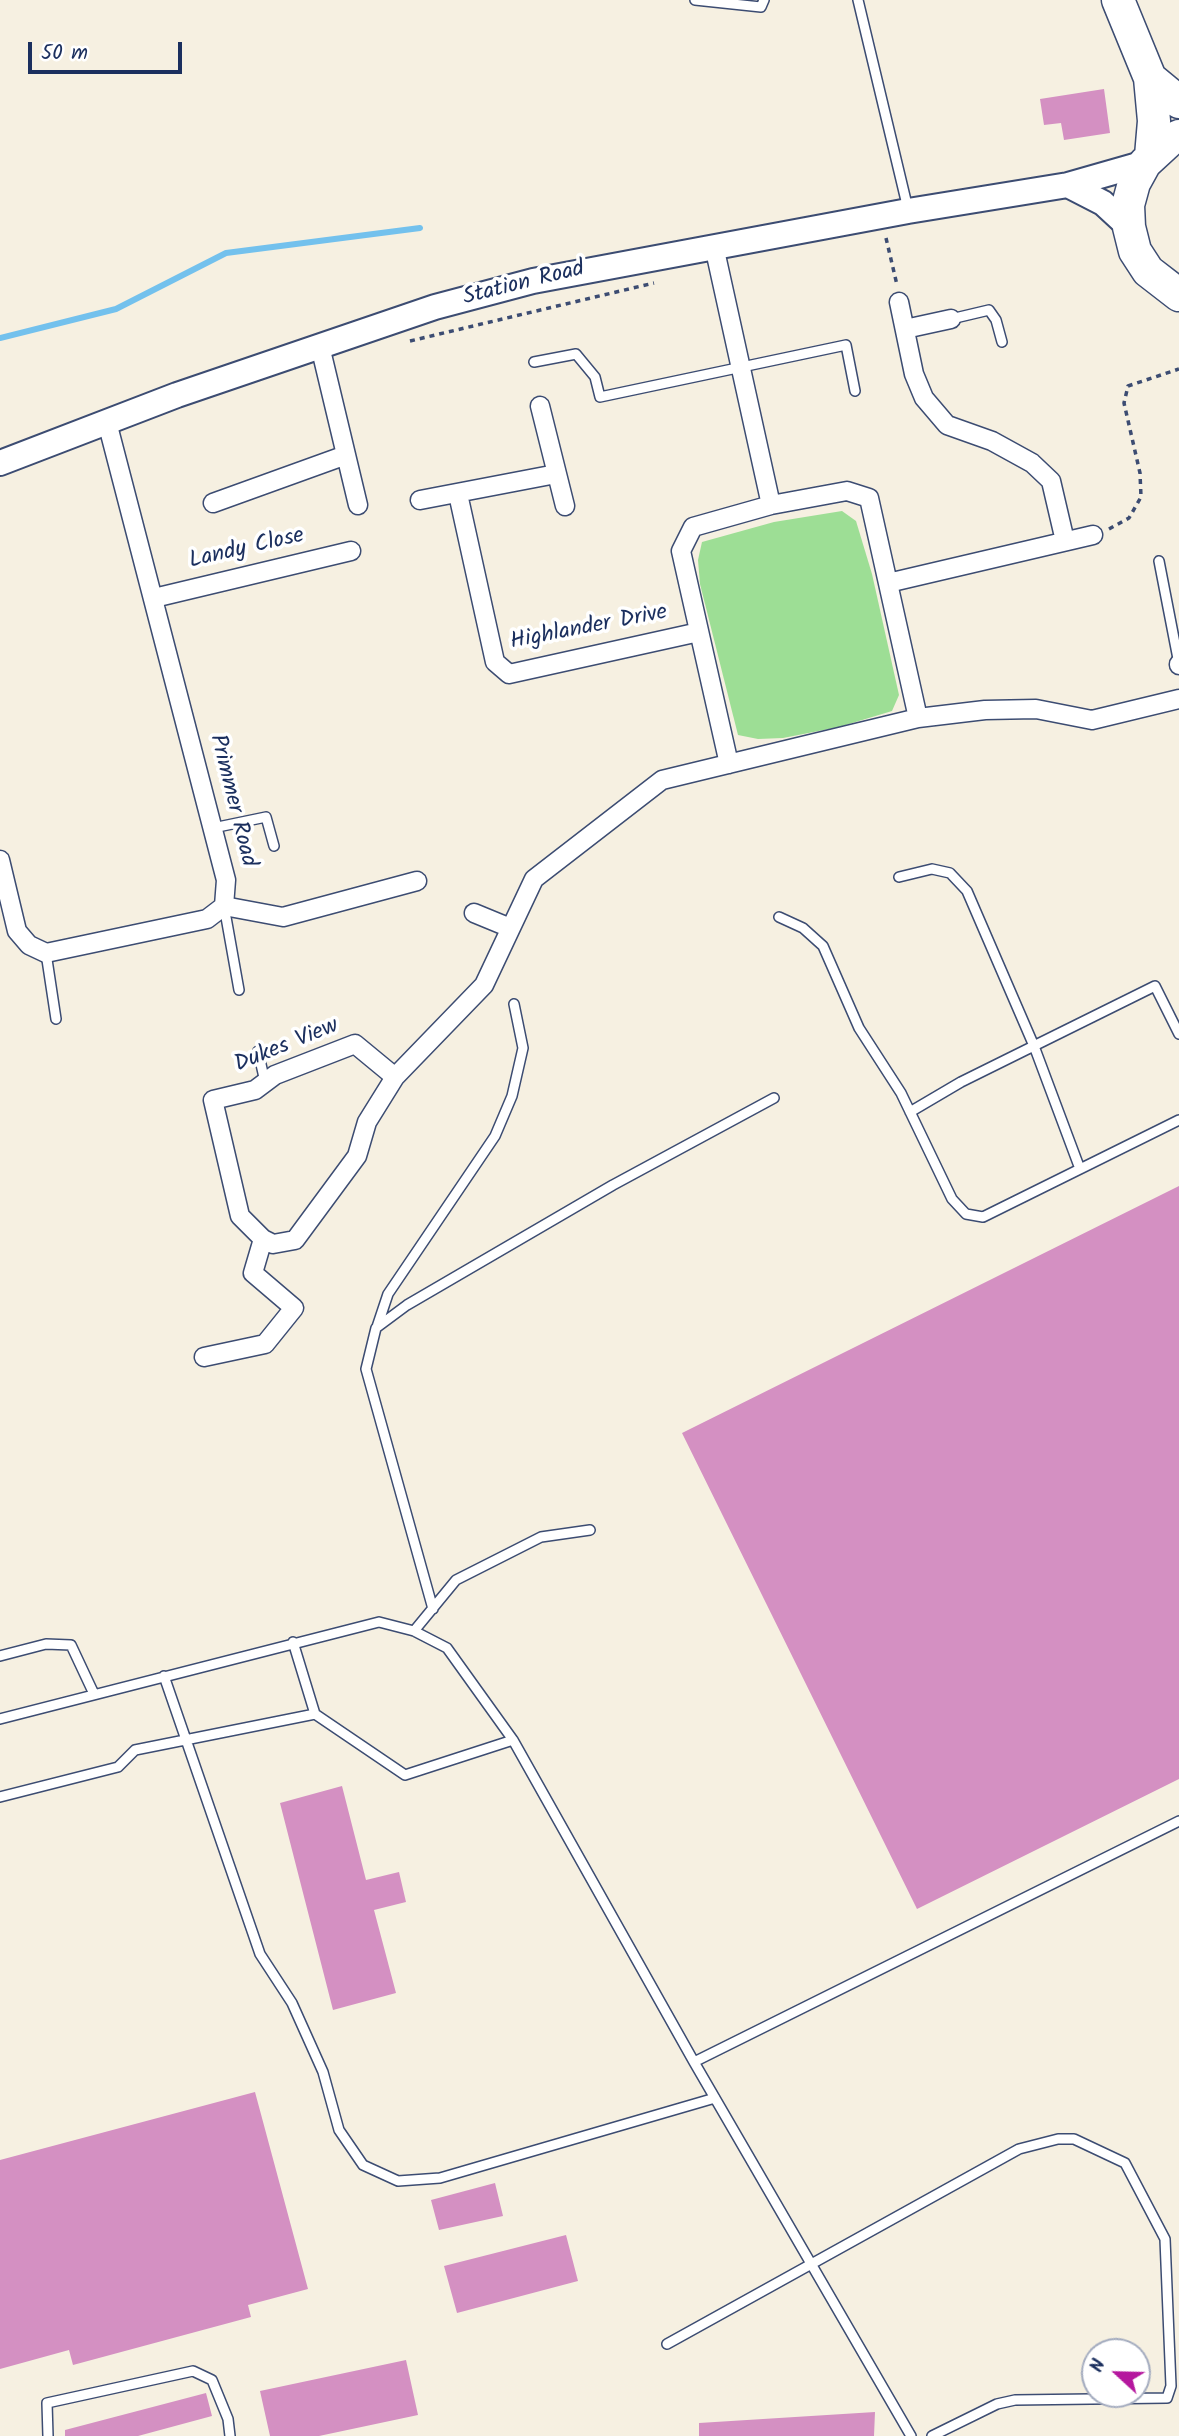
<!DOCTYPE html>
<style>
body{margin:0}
#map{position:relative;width:1179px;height:2436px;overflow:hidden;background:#f6f0e1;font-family:Kalam,sans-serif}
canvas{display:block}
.north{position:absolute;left:1081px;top:2338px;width:70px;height:70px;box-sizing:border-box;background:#fff;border:2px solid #a4acbf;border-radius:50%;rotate:292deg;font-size:19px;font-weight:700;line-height:28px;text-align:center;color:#1b2f5e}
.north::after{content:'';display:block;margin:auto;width:24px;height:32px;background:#b5179e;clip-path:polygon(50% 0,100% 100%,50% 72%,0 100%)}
.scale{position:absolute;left:28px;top:42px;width:154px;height:32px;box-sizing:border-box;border:4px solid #1b2f5e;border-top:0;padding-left:9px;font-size:21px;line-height:24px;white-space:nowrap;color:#1b2f5e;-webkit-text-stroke:5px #fff;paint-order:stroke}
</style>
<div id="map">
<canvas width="1179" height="2436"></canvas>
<div class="north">N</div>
<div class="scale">50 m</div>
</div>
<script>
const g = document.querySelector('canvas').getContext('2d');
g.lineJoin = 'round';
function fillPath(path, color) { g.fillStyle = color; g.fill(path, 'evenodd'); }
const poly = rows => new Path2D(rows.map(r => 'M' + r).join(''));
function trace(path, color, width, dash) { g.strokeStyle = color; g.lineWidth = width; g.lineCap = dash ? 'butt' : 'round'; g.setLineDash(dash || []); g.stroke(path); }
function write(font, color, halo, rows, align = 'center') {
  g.font = font + ' Kalam,sans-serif'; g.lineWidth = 7; g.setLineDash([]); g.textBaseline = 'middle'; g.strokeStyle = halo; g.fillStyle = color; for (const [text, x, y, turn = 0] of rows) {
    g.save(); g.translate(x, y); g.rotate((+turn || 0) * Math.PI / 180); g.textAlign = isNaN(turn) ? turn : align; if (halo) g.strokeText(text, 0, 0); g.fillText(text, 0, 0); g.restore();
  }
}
fillPath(poly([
 [842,511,856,521,872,574,899,695,892,711,839,727,783,738,758,739,738,735,700,584,698,560,702,542,774,522]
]), '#9dde95');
trace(poly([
 [0,338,116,309,226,253,420,228]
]), '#73c1ed', 6);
fillPath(poly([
 [1104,89,1110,133,1064,140,1061,123,1044,125,1040,99],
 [1179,1186,1179,1779,917,1909,682,1433],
 [342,1786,366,1880,399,1872,406,1902,374,1910,396,1993,333,2010,280,1803],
 [255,2092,308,2289,248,2305,251,2317,73,2365,69,2350,0,2369,0,2160],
 [495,2183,503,2216,439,2230,431,2200],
 [566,2235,578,2281,457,2313,444,2266],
 [406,2360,418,2415,319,2436,270,2436,260,2391],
 [206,2393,212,2416,138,2436,65,2436,65,2430],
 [875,2412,874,2436,699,2436,699,2423]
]), '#d490c2');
const lane = poly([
 [695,0,761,7,764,0],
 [858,0,908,209],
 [951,319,989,310,996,320,1002,342],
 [534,362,576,354,595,377,600,397,846,345,855,391],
 [1159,561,1179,664],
 [213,828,266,817,274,846],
 [899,877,932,869,950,873,967,891,1034,1046,1080,1169],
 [224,906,239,990],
 [779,917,803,928,823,946,859,1028,901,1093,952,1199,966,1214,983,1217,1179,1120],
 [46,953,56,1019],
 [258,1051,265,1082],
 [910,1112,961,1082,1155,986,1179,1034],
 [377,1327,388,1294,495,1136,512,1096,523,1048,514,1004],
 [433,1609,366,1369,376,1328,407,1305,613,1185,774,1098],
 [414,1631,456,1580,541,1537,590,1530],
 [293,1642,315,1714],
 [0,1656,46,1644,71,1645,94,1694],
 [164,1676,260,1954,292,2003,323,2072,339,2130,363,2165,398,2181,440,2178,715,2098],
 [0,1719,379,1622,414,1631,447,1648,513,1740,694,2062,911,2436],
 [0,1797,118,1767,135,1750,315,1714,405,1775,513,1740],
 [694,2062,1179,1821],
 [667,2344,1019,2149,1058,2139,1074,2139,1125,2163,1165,2239,1171,2386,1167,2398,1015,2400,997,2404,932,2436],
 [48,2436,47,2403,193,2371,212,2380,228,2419,230,2436]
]);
const street = poly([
 [714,246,771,505,847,491,869,498,918,718],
 [899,302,914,374,924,398,947,425,992,441,1032,463,1051,481,1065,541],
 [905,329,951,319],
 [320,346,358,505],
 [540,406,565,506],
 [458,494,495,662,509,674,699,632],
 [420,500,556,474],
 [213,503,346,455],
 [888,583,1093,535],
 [154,598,351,551],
 [1179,664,1179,665],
 [729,764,681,551,693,527,771,505],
 [0,860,17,931,29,945,46,953,207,919,224,906,226,880,107,422],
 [224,906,283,917,417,881],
 [474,913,508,927],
 [395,1077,355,1044,275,1075,255,1090,213,1100,240,1216,263,1239,273,1244,295,1240,357,1156,367,1122,395,1077,484,985,534,879,662,780,918,718,985,710,1036,709,1092,720,1179,699],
 [204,1357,265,1344,294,1308,253,1273,263,1239]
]);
const secondary = poly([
 [1068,185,1103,203,1129,227],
 [0,463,177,395,435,307,533,281,908,211,1068,185,1145,163]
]);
const highway = poly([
 [1118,0,1150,78,1154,121,1151,156],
 [1150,78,1179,102],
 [1179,136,1170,140,1145,163,1134,183,1128,205,1129,227,1135,251,1148,271,1179,295]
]);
trace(lane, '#3c4c72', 12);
trace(street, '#3c4c72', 21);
trace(secondary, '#3c4c72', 28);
trace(highway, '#3c4c72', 35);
trace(poly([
 [886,238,897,285],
 [410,341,654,283],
 [1109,529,1129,518,1141,497,1140,473,1124,403,1128,386,1179,369]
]), '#3c4c72', 3.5, [5, 5]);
trace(lane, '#fff', 9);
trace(street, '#fff', 18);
trace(secondary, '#fff', 24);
trace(highway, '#fff', 32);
write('23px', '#1b2f5e', '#fff', [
 ["Station Road",524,285,-14],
 ["Landy Close",247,550,-13],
 ["Highlander Drive",589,629,-11],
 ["Primmer Road",231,801,76],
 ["Dukes View",287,1047,-22]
]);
</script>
